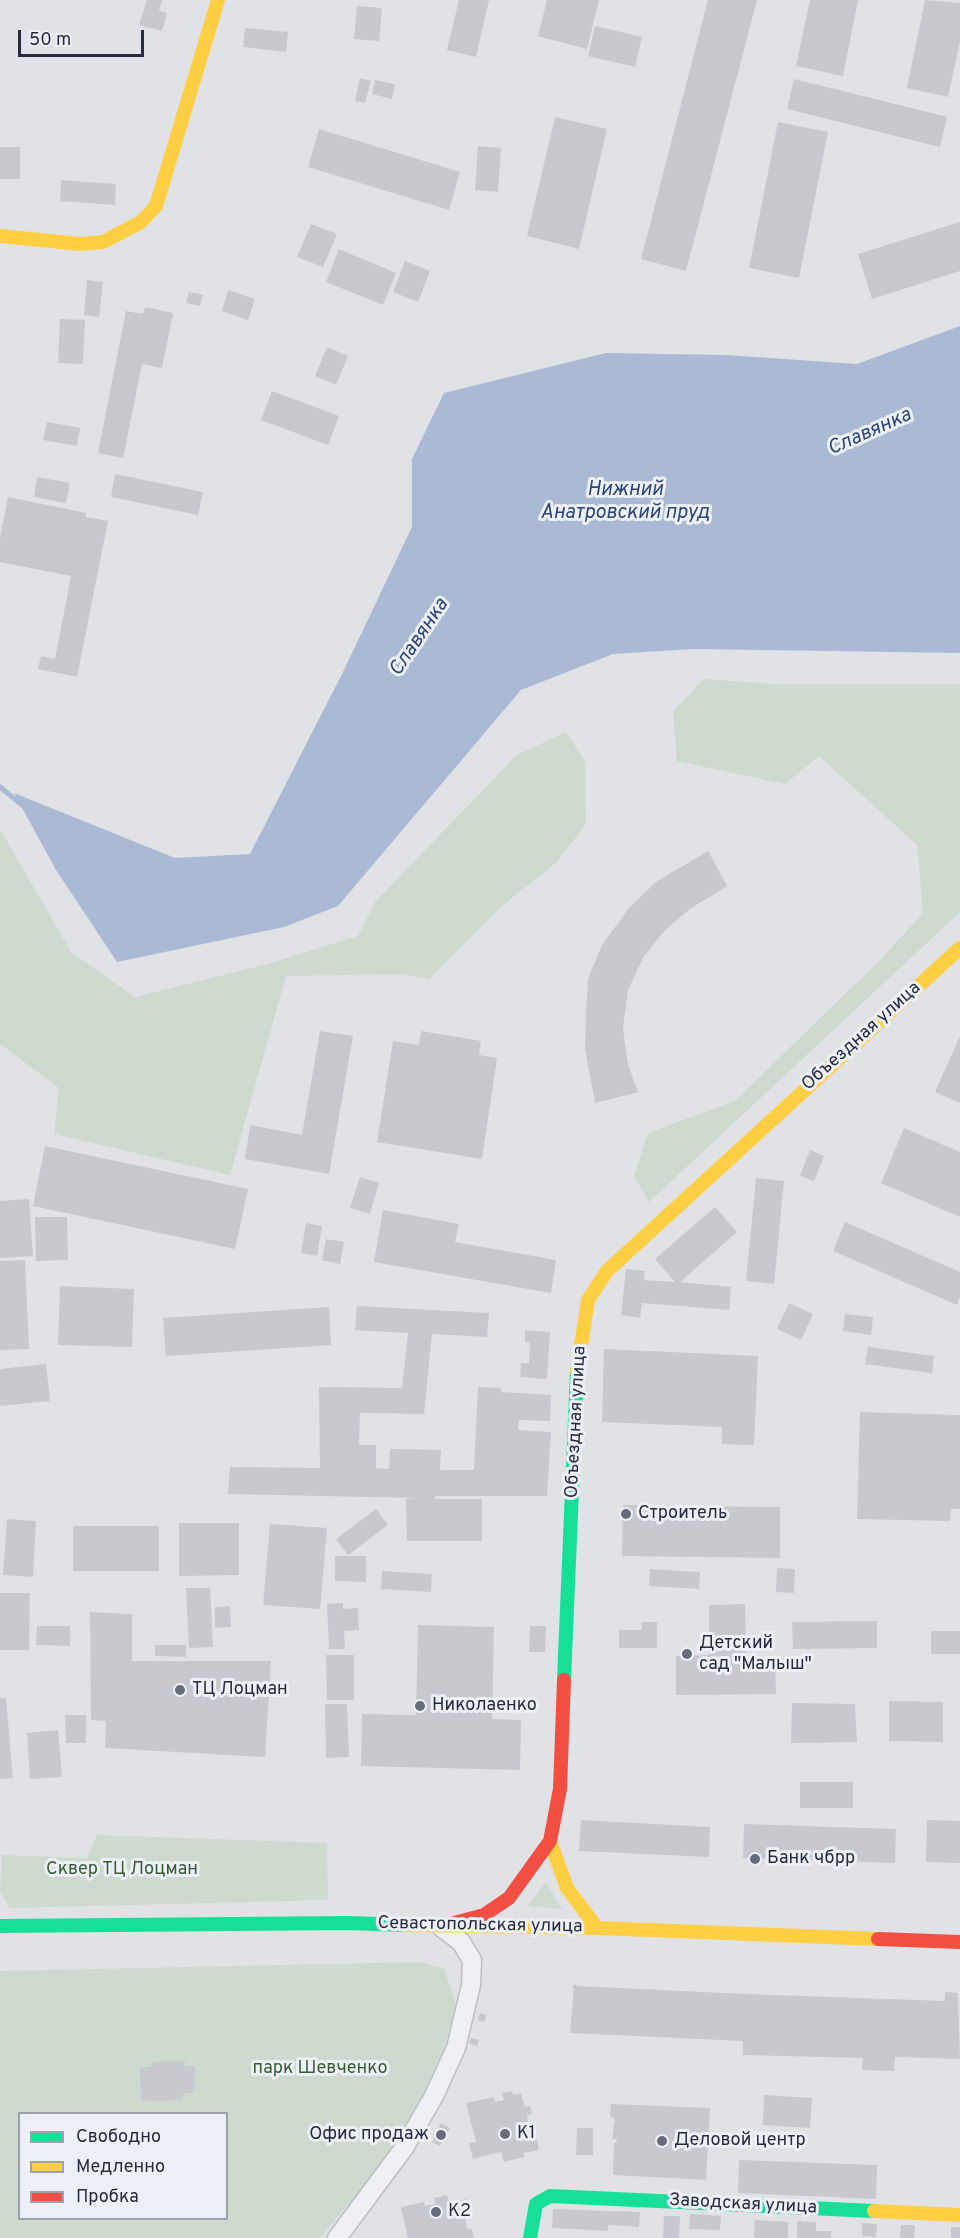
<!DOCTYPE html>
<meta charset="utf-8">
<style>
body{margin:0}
#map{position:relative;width:960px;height:2238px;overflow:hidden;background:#e0e2e6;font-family:Overpass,sans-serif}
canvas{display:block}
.legend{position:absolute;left:18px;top:2112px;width:210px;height:108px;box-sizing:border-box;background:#edf0f6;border:2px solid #9da2ae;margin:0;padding:8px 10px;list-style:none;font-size:18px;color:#252c41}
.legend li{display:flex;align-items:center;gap:12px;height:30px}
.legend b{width:30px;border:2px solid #9da2ae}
.scale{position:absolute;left:18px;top:30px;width:126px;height:27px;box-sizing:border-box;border:3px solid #252c41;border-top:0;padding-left:8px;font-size:18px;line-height:21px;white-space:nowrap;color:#252c41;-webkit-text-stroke:4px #edf0f6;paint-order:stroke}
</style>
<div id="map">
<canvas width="960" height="2238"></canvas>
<ul class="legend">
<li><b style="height:8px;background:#16e098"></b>Свободно</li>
<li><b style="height:8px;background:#ffcf43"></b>Медленно</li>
<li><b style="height:8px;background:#f24e42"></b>Пробка</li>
</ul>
<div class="scale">50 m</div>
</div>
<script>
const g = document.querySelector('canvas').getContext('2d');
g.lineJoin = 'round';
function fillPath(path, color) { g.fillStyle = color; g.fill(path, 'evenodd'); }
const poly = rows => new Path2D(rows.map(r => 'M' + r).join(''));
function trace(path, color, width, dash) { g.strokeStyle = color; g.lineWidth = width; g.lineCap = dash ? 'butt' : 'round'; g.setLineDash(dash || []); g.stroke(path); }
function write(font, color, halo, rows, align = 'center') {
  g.font = font + ' Overpass,sans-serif'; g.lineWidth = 6; g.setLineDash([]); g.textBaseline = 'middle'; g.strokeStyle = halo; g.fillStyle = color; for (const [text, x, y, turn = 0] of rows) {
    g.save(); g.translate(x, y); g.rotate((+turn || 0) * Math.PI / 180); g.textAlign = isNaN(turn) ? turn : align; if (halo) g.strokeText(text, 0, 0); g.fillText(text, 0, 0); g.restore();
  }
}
fillPath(poly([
 [704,679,775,684,960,684,960,912,649,1202,634,1176,648,1133,735,1101,883,957,923,913,917,845,819,756,785,784,677,761,673,711],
 [566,732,585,761,586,824,557,862,503,905,429,979,400,974,286,976,230,1175,54,1134,59,1088,0,1044,0,829,71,952,135,997,271,963,358,936,375,902,517,755],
 [97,1835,327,1843,328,1900,10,1908,0,1892,2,1855,87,1858],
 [546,1882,562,1909,528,1906],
 [419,1962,444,1968,456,2005,439,2066,391,2155,320,2238,0,2238,0,1971],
 [20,2114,226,2114,226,2218,20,2218]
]), '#cfdacf');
fillPath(poly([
 [960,326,960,653,693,649,613,654,521,690,338,906,284,927,117,962,56,870,14,793,175,858,250,854,343,672,412,527,412,459,444,393,606,353,726,355,857,364]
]), '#abbad4');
trace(poly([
 [0,787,22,805]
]), '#abbad4', 5);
fillPath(poly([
 [147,0,162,0,159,11,167,13,162,31,139,25],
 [459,0,489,0,476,57,447,50],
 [547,0,599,0,587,49,538,36],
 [708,0,757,0,686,271,641,259],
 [810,0,858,0,843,76,796,66],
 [925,0,960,3,960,41,948,97,907,88],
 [357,6,382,8,379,41,354,39],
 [595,26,642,37,635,67,588,56],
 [245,28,288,32,286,52,243,47],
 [360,78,371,81,365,103,355,101],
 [794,79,947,117,940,147,787,109],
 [375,80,395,84,392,99,372,94],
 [555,117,607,129,579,249,527,236],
 [778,122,828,132,799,278,749,268],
 [319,129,460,172,449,210,308,167],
 [478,146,501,148,498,192,475,190],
 [0,147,20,147,20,179,0,179],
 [61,180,116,184,115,205,60,201],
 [960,222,960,271,872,299,858,254],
 [311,224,337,234,323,267,297,257],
 [339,249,396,273,383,305,326,282],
 [405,261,430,271,418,302,393,292],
 [87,280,103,282,99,317,84,315],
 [228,290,255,299,248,320,222,311],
 [189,292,203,295,200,306,186,303],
 [145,307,173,313,162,368,142,364,123,458,98,453,126,311,143,314],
 [60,319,85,320,83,364,58,363],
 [327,347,348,356,336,385,315,376],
 [272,391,339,416,328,445,261,420],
 [47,422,80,428,77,446,43,440],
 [115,474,203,492,198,515,111,497],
 [37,477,70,483,66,503,34,497],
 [8,497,86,513,86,517,108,521,77,677,38,669,41,656,55,659,71,576,0,562,0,538],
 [708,851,727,886,690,909,665,930,644,956,628,990,623,1028,628,1065,638,1092,595,1103,585,1049,586,1013,588,979,602,945,629,908,656,882],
 [320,1031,353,1036,329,1174,245,1159,250,1125,302,1135],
 [421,1031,481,1041,479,1055,497,1058,482,1159,377,1142,393,1041,419,1045],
 [960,1036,960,1103,935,1092],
 [904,1128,960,1152,960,1217,881,1183],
 [45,1146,248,1189,235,1249,33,1206],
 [810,1150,824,1156,814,1181,800,1176],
 [360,1177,379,1183,370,1214,350,1208],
 [756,1178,784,1181,774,1284,746,1281],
 [29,1199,33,1256,0,1258,0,1201],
 [715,1207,737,1232,680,1282,731,1287,729,1310,642,1303,640,1318,621,1315,626,1269,645,1271,644,1280,675,1282,655,1259],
 [383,1210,459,1224,455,1242,556,1260,551,1293,374,1262],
 [35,1217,67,1217,68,1260,36,1261],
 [845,1222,960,1272,960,1297,957,1305,833,1251],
 [306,1223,322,1226,317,1256,301,1253],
 [326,1239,344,1242,340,1264,322,1260],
 [25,1260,29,1349,0,1350,0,1261],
 [60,1286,134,1289,132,1347,58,1345],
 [789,1303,813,1314,801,1340,777,1329],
 [357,1306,489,1313,487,1337,432,1334,424,1414,360,1413,359,1445,376,1445,376,1468,389,1469,390,1449,441,1450,440,1470,474,1470,478,1387,501,1388,501,1392,551,1395,550,1421,519,1420,518,1430,551,1432,547,1496,435,1496,435,1499,482,1499,482,1541,407,1541,406,1499,415,1498,228,1494,230,1467,320,1468,319,1387,402,1388,408,1333,355,1330],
 [329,1307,331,1345,166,1356,163,1318],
 [845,1314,873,1317,871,1335,843,1331],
 [525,1330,550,1332,547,1379,520,1377,521,1363,529,1363,530,1343,525,1342],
 [868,1347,934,1356,932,1373,865,1364],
 [604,1349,758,1356,754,1445,722,1444,722,1427,602,1422],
 [46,1364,50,1401,0,1406,0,1369],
 [860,1412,960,1415,960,1509,951,1509,950,1521,857,1519],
 [623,1505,780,1507,780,1558,622,1556],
 [376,1509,388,1525,348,1555,336,1539],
 [7,1519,36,1521,33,1577,3,1575],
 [179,1523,239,1523,239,1575,179,1576],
 [270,1524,327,1528,320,1609,263,1605],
 [73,1526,159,1526,159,1571,73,1571],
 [335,1556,366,1556,366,1582,335,1581],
 [777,1568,795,1569,794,1593,776,1592],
 [650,1569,700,1572,699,1589,649,1586],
 [382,1571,432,1574,431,1592,381,1589],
 [186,1588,210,1588,213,1647,189,1648],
 [0,1593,30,1593,29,1650,0,1650],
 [343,1603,343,1609,358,1608,359,1630,344,1631,345,1649,329,1649,327,1604],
 [745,1604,746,1658,775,1658,776,1694,676,1695,676,1656,709,1655,709,1605],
 [230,1606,231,1627,215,1628,215,1607],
 [90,1612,132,1614,132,1661,271,1661,265,1757,105,1748,106,1721,91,1720],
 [877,1621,877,1648,793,1649,792,1622],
 [641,1622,657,1622,657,1648,619,1648,619,1630,642,1630],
 [418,1625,494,1627,492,1719,521,1720,520,1770,361,1766,362,1714,416,1715],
 [37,1626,70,1626,70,1646,36,1645],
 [530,1626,546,1626,545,1652,529,1652],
 [931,1631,960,1631,960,1654,931,1654],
 [155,1645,186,1645,186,1657,155,1656],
 [326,1655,354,1655,354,1700,327,1700],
 [0,1698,6,1698,13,1778,0,1779],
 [889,1701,943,1702,943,1742,889,1741],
 [792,1703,855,1704,857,1742,791,1743],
 [325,1704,347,1704,349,1757,326,1758],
 [65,1715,86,1715,86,1743,66,1743],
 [58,1730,62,1777,30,1779,27,1733],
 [800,1782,853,1782,853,1808,800,1808],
 [581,1820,710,1827,709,1857,579,1851],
 [927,1820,960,1821,960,1863,926,1862],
 [744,1824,896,1829,895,1863,743,1858],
 [574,1984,578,1986,745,1994,945,2001,945,1992,958,1993,960,2059,895,2057,894,2071,862,2070,863,2058,743,2055,743,2041,570,2033,574,1988,572,1988],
 [480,2013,487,2015,484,2022,478,2020],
 [471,2038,479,2040,477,2046,469,2043],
 [185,2061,185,2066,195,2066,195,2088,192,2093,185,2093,180,2100,141,2101,140,2067,151,2067,151,2062],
 [512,2091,513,2095,521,2093,525,2107,530,2106,532,2114,527,2116,529,2126,533,2125,539,2150,524,2153,524,2157,504,2162,501,2152,473,2159,469,2143,476,2142,466,2103,494,2097,495,2102,504,2100,502,2093],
 [764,2095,812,2098,810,2128,763,2125],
 [611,2104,710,2108,706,2180,613,2175,614,2143,617,2143,616,2139,612,2139,615,2119,610,2116],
 [441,2123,450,2128,440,2146,432,2142],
 [577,2128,593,2128,593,2155,576,2155],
 [739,2160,877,2165,876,2199,738,2193],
 [447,2195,449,2203,467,2199,471,2217,465,2218,467,2229,471,2228,474,2238,408,2238,401,2207,424,2202,425,2206,435,2204,434,2198],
 [553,2209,640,2212,639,2227,608,2225,608,2231,552,2228],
 [690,2214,721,2216,720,2230,689,2229],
 [664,2216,680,2216,679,2238,663,2238],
 [755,2220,788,2222,788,2238,754,2238],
 [797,2221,816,2222,816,2231,831,2231,831,2238,797,2238],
 [862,2223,877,2224,876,2237,862,2236],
 [901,2225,915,2225,914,2238,900,2238],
 [951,2227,960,2227,960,2238,951,2238]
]), '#c7c9ce');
const street = poly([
 [337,2238,404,2148,434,2096,456,2048,471,1985,472,1960,461,1942,441,1927]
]);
trace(street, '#bdbfc4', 21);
trace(street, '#eff0f3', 18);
trace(poly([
 [564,1680,577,1371],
 [0,1926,349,1923,404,1925],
 [530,2238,536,2204,550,2196,874,2211]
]), '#16e098', 14);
trace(poly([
 [0,236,81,244,103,242,141,222,156,206,218,0],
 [577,1371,588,1300,607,1271,960,948],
 [550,1841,567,1888,597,1928],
 [404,1925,597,1928,878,1939],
 [874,2211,960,2215]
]), '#ffcf43', 14);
trace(poly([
 [454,1923,484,1915,509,1898,550,1841,560,1789,564,1680],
 [878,1939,960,1942]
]), '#f24e42', 14);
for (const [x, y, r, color] of [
 [626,1514,6,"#666c7b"],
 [687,1654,6,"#666c7b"],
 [180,1690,6,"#666c7b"],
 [420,1706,6,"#666c7b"],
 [755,1859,6,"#666c7b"],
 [505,2134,6,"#666c7b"],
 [441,2135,6,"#666c7b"],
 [662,2141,6,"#666c7b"],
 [436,2212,6,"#666c7b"]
]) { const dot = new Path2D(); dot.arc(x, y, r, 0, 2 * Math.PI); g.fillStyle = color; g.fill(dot); trace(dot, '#edf0f6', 2); }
write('18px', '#252c41', '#edf0f6', [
 ["Объездная улица",862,1037,-42],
 ["Объездная улица",577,1422,-87],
 ["Севастопольская улица",480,1926,1],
 ["Заводская улица",743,2205,3]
]);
write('18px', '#252c41', '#edf0f6', [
 ["Строитель",638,1514],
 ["Детский",699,1644],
 ["сад \"Малыш\"",699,1665],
 ["ТЦ Лоцман",192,1690],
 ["Николаенко",432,1706],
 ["Банк чбрр",767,1859],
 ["К1",517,2134],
 ["Офис продаж",429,2135,"right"],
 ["Деловой центр",674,2141],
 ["К2",448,2212]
], 'left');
write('18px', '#345e31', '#edf0f6', [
 ["Сквер ТЦ Лоцман",122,1870],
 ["парк Шевченко",320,2069]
]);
write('italic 20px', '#2b4579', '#edf0f6', [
 ["Славянка",870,433,-24],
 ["Нижний",625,491],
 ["Анатровский пруд",625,514],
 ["Славянка",420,638,-56]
]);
</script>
